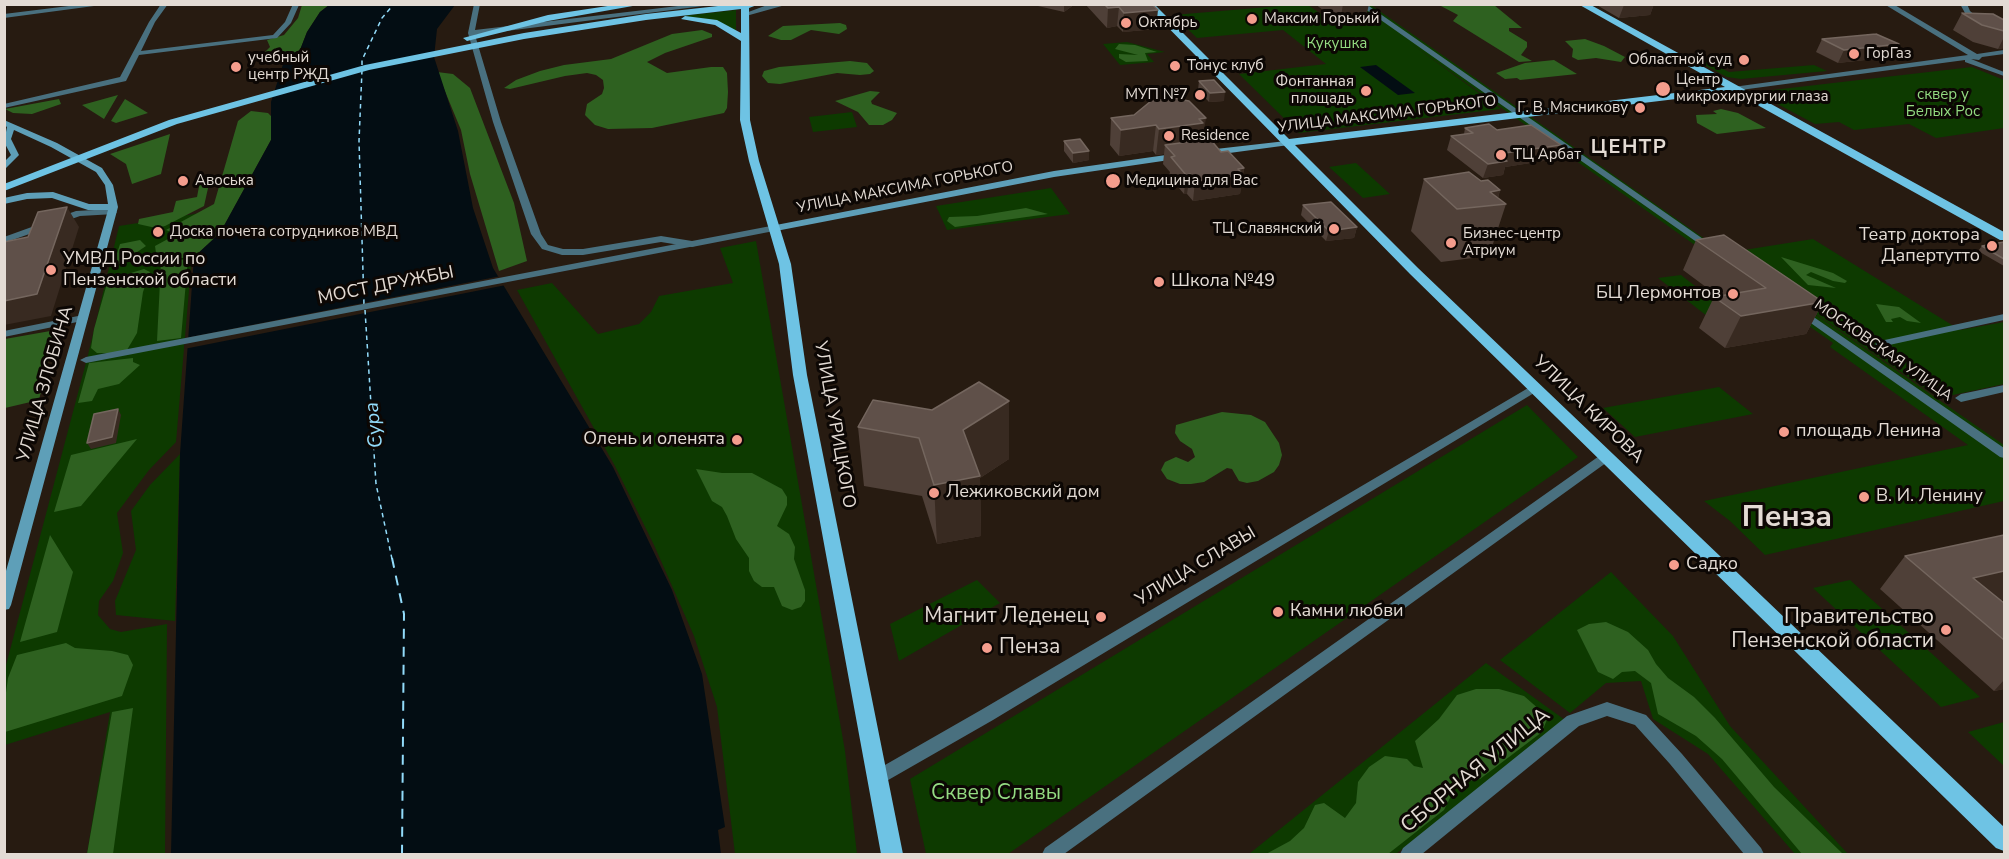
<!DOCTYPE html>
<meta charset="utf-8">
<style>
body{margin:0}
#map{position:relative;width:2009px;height:859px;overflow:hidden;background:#271b11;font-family:"Nunito Sans",sans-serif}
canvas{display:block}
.frame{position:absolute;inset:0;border:6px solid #e3dbd4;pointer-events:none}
</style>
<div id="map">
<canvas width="2009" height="859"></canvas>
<div class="frame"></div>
</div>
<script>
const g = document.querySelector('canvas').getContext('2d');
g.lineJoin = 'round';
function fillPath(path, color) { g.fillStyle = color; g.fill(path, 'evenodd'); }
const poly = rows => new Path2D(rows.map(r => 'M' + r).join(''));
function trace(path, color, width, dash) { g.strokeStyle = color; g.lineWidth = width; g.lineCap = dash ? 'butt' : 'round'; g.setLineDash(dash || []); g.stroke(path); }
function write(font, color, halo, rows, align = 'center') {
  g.font = font + ' "Nunito Sans",sans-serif'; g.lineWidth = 6; g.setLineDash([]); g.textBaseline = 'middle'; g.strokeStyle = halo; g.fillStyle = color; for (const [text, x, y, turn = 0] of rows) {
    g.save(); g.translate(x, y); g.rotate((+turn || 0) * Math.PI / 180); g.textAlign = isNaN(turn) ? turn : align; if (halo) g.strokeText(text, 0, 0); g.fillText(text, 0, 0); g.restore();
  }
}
fillPath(poly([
 [1292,5,1308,5,1335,24,1377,21,1354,5,1371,5,1725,253,1813,239,1960,330,2004,322,2004,384,1939,398,1750,269,2004,445,2004,501,1765,555,1730,521,1704,501,1968,445,1830,347,1833,343,1410,43,1501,109,1299,133,1239,74,1326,64,1283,30,1197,38,1173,15],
 [736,10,736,31,716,20,682,16],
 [1127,42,1165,52,1147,54,1154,62,1120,65,1103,44],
 [1699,62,1709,62,1729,72,1814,65,1827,71,1741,79,1727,77],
 [1972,67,2004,80,2004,128,1936,138,1909,124,1854,130,1839,122,1815,124,1755,92],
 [852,112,857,127,813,132,809,117],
 [1356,163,1390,194,1363,198,1329,167],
 [1051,188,1070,214,947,230,936,206],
 [232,208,192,255,176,442,149,470,117,513,123,553,113,581,99,601,98,615,110,629,121,632,167,624,165,854,87,854,110,712,5,745,5,669,88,355,119,226],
 [756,241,845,751,857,854,735,854,717,707,694,636,654,545,615,466,517,290,552,283,598,334,639,324,651,312,659,296,733,283,720,248],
 [1681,275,1730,313,1707,316,1658,278],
 [1719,387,1753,414,1635,437,1603,408],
 [1527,405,1578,457,1008,854,926,854,910,779],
 [180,454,175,621,116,615,115,601,136,550,131,511,150,485],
 [1611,572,1673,636,1730,726,1848,854,1795,854,1708,754,1653,719,1641,681,1606,683,1570,713,1500,660],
 [977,580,1000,603,899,661,890,624],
 [1850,580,1980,697,1941,707,1813,588],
 [1486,663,1565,720,1396,854,1249,854],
 [2004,722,2004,766,1968,732]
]), '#0d3a00');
fillPath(poly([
 [302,5,329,5,320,12,307,32,300,50,274,62,262,55,270,47,267,40,284,35,298,18],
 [1439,5,1494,5,1522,28,1509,28,1509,31,1527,42,1527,47,1521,55,1532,61,1519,62,1453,21,1458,15],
 [840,23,846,25,847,29,839,34,811,30,791,40,781,40,768,36,783,26],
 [702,30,712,34,712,37,665,53,647,62,667,73,711,67,723,67,727,73,728,92,727,108,724,113,652,128,608,129,595,125,585,115,587,104,602,94,604,88,603,80,596,75,587,73,565,76,510,89,504,88,516,80,540,71,564,65,611,59,672,34],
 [1585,39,1604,46,1625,57,1621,62,1596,58,1578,60,1572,57,1573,49,1565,41],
 [1119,44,1135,45,1157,52,1145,53,1148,61,1126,62,1119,58,1119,54,1138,55,1115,49],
 [1554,60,1577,74,1520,80,1517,78,1505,79,1496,73,1525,63],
 [850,61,867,63,874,71,870,74,860,75,837,73,780,84,768,83,762,76,764,71,779,67],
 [437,72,453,74,470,88,514,203,527,261,499,271,470,174,461,130],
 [870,91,880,92,871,101,872,104,897,113,892,120,883,125,869,125,858,112,835,101],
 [118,95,104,119,82,105],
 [59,99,61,104,32,114,13,113,5,109],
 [125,99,148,113,116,123,111,121],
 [1721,109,1738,113,1766,128,1717,134,1697,123,1696,115,1717,114,1713,111],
 [251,111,268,113,271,116,271,140,220,233,194,257,157,260,155,246,177,234,166,230,214,204,238,121],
 [170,134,161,174,132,184,126,164,110,154],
 [211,175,204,206,165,226,156,228,138,224,139,219,173,212,176,201,197,197,201,176],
 [1026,208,1048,214,955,227,947,221,949,217,977,216],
 [140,240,146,246,112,269,120,244],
 [1781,257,1833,273,1847,281,1845,283,1833,281,1811,272,1806,275,1836,288,1808,285],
 [188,259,181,338,157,341,161,262],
 [144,269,150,272,143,292,137,333,127,350,115,353,97,353,91,348,94,329,108,280],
 [1876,304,1899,307,1921,323,1907,321,1900,317,1891,319,1893,322,1886,322],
 [56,330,39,400,5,408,5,339],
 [133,358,133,362,140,365,119,384,98,389,92,401,78,403,89,363],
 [1222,412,1251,415,1265,422,1279,443,1282,455,1279,465,1274,472,1258,481,1247,483,1239,481,1232,469,1227,468,1204,482,1191,484,1180,484,1167,479,1161,470,1165,462,1176,457,1188,462,1195,457,1192,449,1180,441,1175,433,1176,425],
 [137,439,81,506,54,512,71,455],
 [696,469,722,473,752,473,782,489,787,497,787,505,777,526,789,534,795,547,794,559,805,590,805,601,801,607,792,610,782,606,774,587,762,587,754,581,749,571,749,558,736,539,727,516,722,507,712,501],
 [50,535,73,572,57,632,20,642],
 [1606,622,1628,632,1648,650,1656,664,1668,678,1694,697,1715,718,1774,787,1843,854,1802,854,1722,759,1696,736,1658,714,1651,683,1635,671,1622,672,1613,679,1598,672,1577,630,1589,624],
 [66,643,75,648,112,651,128,655,133,665,122,696,5,732,5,700,8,678,17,655],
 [1476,689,1499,689,1524,696,1548,717,1542,732,1480,779,1457,784,1444,810,1388,854,1266,854,1290,841,1304,828,1315,805,1324,803,1345,818,1356,803,1358,782,1369,767,1385,756,1407,759,1414,766,1423,768,1415,741,1439,719,1457,695],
 [133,708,113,854,87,854,112,712]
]), '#2e6120');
fillPath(poly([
 [329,5,455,5,437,29,434,57,458,131,473,208,493,268,613,467,672,590,702,674,725,827,718,830,721,854,171,854,180,454,194,257,220,233,271,140,271,102,285,58,300,50,307,32,320,12],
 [1376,65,1415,93,1398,95,1360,67]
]), '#030d13');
fillPath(poly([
 [501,276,506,285,184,349,185,338]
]), '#271b11');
trace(poly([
 [362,65,362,60,382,18,394,4],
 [362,70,359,141,364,305],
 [365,310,376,484,392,559]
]), '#92dbfa', 1.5, [4.5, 4]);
trace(poly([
 [392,558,404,614,402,854]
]), '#92dbfa', 2, [10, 8]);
fillPath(poly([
 [1358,4,1366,4,1716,248,1714,250,1708,250,1358,4],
 [692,241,697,244,695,246,86,363,80,360,86,357,692,241],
 [1802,309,2004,448,2004,458,2000,457,1798,314,1797,312,1798,310,1802,309]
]), '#49707f');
fillPath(poly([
 [85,4,109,4,4,18,4,14,85,4],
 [161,4,168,4,155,22,141,51,273,35,285,22,293,4,299,5,291,23,277,38,139,55,126,81,4,108,4,104,120,77,149,22,161,4],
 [474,4,480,4,475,30,695,4,719,4,475,35,501,122,541,234,548,245,563,249,583,249,661,236,692,241,776,225,779,226,779,230,692,247,661,242,583,255,562,255,542,249,531,234,493,122,468,33,474,4],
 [770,4,789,4,746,16,743,14,770,4],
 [1884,4,1893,4,1977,54,2004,50,2004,54,1982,57,1979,60,1971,59,2004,72,2004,76,1965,62,1965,60,1733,91,1729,89,1733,87,1968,55,1884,4],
 [1960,4,1967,4,1970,11,1984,23,2004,34,2004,39,1980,25,1965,13,1960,4],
 [112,209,117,212,115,214,80,216,4,243,4,237,76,211,112,209],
 [2004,314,2004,320,1880,347,1875,344,1880,341,2004,314],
 [83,315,88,318,87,320,4,337,4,331,83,315],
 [1535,384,1539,386,1541,388,1539,390,993,720,883,783,877,785,871,783,869,778,871,773,981,710,1535,384],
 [2004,385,2004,392,1961,402,1955,398,1961,394,2004,385],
 [1606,453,1612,457,1610,460,1064,854,1042,854,1045,848,1602,454,1606,453],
 [1607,702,1646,715,1682,754,1761,848,1764,854,1744,854,1670,764,1635,725,1607,716,1579,726,1422,854,1400,854,1403,848,1567,716,1607,702]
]), '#49707f');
fillPath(poly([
 [4,120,57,143,102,168,113,185,118,207,11,605,9,609,4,610,4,578,108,210,88,210,52,198,27,199,4,204,4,198,27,193,53,192,89,204,108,204,105,185,96,172,51,147,14,130,11,139,19,155,4,170,4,162,11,155,4,142,7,127,4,125,4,120],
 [1286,141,1290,143,1289,145,1207,156,1203,153,1207,150,1286,141],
 [1180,153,1183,154,1183,158,1054,177,776,231,771,228,776,225,1054,171,1180,153]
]), '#5e9fb8');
fillPath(poly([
 [621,4,644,4,548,21,467,41,463,38,548,15,621,4],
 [736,4,757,5,749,8,750,120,759,161,791,264,807,375,903,854,881,854,793,375,779,264,749,161,740,120,741,41,715,25,681,19,685,16,717,20,741,33,741,9,646,20,524,39,369,70,177,124,4,191,4,184,169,120,365,65,524,33,646,14,736,4],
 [1145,4,1154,4,1289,139,1725,87,1578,4,1589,4,2004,232,2004,240,2000,240,1734,92,1295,145,1418,268,2004,827,2004,851,1996,848,1410,274,1145,4]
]), '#6ec3e4');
fillPath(poly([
 [1038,4,1075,4,1064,12,1038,6],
 [1085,4,1152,4,1156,29,1123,32,1117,26,1107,28],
 [1315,4,1369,4,1365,20,1340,23],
 [1595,4,1654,4,1650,15,1619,18],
 [1962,13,2004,20,2004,49,2004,48,1998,49,1973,42,1953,30],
 [1822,39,1892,57,1838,63,1816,52],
 [1199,81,1224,101,1209,102,1198,90],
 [1134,115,1203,140,1221,152,1244,168,1240,194,1193,201,1187,194,1184,194,1169,176,1170,172,1163,164,1164,154,1156,155,1153,151,1119,156,1110,145,1111,118],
 [1465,128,1497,130,1556,159,1505,167,1503,175,1483,178,1447,150,1451,136,1464,134],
 [1064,141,1089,160,1073,163,1064,151],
 [1424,179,1481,181,1500,190,1498,198,1506,204,1489,256,1441,262,1411,231],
 [1303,205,1357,227,1354,238,1326,241,1301,215],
 [1696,240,1823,302,1806,334,1725,348,1699,328,1714,297,1718,296,1683,270],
 [2004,242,2004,266,1978,251,1982,246],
 [1009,401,1009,459,980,478,981,536,937,544,922,496,864,486,858,427,932,410],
 [2004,535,2004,599,2000,600,2004,603,2004,689,1994,691,1880,589,1905,556]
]), '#4f4038');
fillPath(poly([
 [1064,4,1075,4,1064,12],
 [1343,4,1369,4,1365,20,1340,23],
 [1633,4,1654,4,1650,15,1619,18,1624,5],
 [1119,7,1117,26,1107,28,1108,8],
 [1158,10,1156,29,1123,32,1124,13],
 [2004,37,2004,48,1998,49],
 [1899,44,1892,57,1838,63,1844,50],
 [1225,92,1224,101,1209,102,1210,93],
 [1206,118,1202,144,1165,145,1164,154,1156,155,1159,129],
 [1156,125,1153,151,1119,156,1121,130],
 [1561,145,1556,159,1505,167,1503,175,1483,178,1488,164,1498,154],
 [1089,151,1089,160,1073,163,1073,153],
 [1244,168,1240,194,1193,201,1195,181,1238,169],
 [1190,174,1187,194,1184,194,1186,175],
 [1500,190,1496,205,1490,192],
 [67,207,79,227,51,316,4,325,4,301],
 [1357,227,1354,238,1326,241,1329,231],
 [1823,302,1806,334,1725,348,1741,316],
 [1009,401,1009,459,980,478,981,536,937,544,934,485,963,430],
 [118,409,121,415,116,443,91,449,87,443],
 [2004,571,2004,599,1966,607,1973,578],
 [2004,680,2004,689,1994,691]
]), '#382a21');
const building = poly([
 [1104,4,1152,4,1158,10,1124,13,1119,7,1108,8,1104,4],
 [1962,13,1993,14,2004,20,2004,31,1982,25,1962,13],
 [1876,34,1899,44,1844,50,1822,39,1876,34],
 [1214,80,1225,92,1210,93,1199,81,1214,80],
 [1173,98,1189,101,1206,118,1199,119,1203,123,1159,129,1156,125,1121,130,1111,118,1134,115,1151,101,1173,98],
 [1489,124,1497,130,1531,125,1561,145,1498,154,1507,161,1488,164,1451,136,1473,133,1465,128,1489,124],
 [1080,139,1089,151,1073,153,1064,141,1080,139],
 [1210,139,1221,152,1228,151,1244,168,1238,169,1243,175,1195,181,1190,174,1186,175,1171,157,1175,156,1165,145,1210,139],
 [1469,172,1481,181,1488,180,1500,190,1490,192,1506,204,1457,209,1424,179,1469,172],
 [1331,202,1357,227,1329,231,1303,205,1331,202],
 [67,207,37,294,4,301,4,242,28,237,38,212,67,207],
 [1724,235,1823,302,1741,316,1714,297,1766,288,1696,240,1724,235],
 [2004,242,2004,259,1982,246,2004,242],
 [979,382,1009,401,963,430,980,476,934,485,919,438,858,427,873,400,932,410,979,382],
 [118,409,112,437,87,443,94,414,118,409],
 [2004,535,2004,571,1973,578,2004,603,2004,640,1905,556,2004,535]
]);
fillPath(building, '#5f5049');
trace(building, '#74665e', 1.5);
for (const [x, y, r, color] of [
 [1252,19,6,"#f49d8d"],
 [1126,23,6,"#f49d8d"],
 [1854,54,6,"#f49d8d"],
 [1744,60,6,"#f49d8d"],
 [1175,66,6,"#f49d8d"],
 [236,67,6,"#f49d8d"],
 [1663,89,8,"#f49d8d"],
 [1366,91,6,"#f49d8d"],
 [1200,95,6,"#f49d8d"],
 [1640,108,6,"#f49d8d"],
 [1169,136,6,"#f49d8d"],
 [1501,155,6,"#f49d8d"],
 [183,181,6,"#f49d8d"],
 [1113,181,8,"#f49d8d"],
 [1334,229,6,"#f49d8d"],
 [158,232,6,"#f49d8d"],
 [1451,243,6,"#f49d8d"],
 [1992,246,6,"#f49d8d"],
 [51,270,6,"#f49d8d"],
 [1159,282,6,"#f49d8d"],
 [1733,294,6,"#f49d8d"],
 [1784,432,6,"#f49d8d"],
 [737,440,6,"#f49d8d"],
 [934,493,6,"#f49d8d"],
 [1864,497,6,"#f49d8d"],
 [1674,565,6,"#f49d8d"],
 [1278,612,6,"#f49d8d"],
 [1101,617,6,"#f49d8d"],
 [1946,630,6,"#f49d8d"],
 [987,648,6,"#f49d8d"]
]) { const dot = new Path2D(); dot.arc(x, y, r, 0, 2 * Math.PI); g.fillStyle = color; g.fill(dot); trace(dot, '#0c0704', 2); }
write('15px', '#e3dbd4', '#0c0704', [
 ["Максим Горький",1264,19],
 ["Октябрь",1138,23],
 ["ГорГаз",1866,54],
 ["учебный",248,58],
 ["центр РЖД",248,75],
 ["Областной суд",1732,60,"right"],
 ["Тонус клуб",1187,66],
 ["Центр",1676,80],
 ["микрохирургии глаза",1676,97],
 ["Фонтанная",1354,82,"right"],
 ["площадь",1354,99,"right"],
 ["МУП №7",1188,95,"right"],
 ["Г. В. Мясникову",1628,108,"right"],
 ["Residence",1181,136],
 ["ТЦ Арбат",1513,155],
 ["Авоська",195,181],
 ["Медицина для Вас",1126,181],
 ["ТЦ Славянский",1322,229,"right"],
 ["Доска почета сотрудников МВД",170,232],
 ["Бизнес-центр",1463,234],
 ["Атриум",1463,251]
], 'left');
write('15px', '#93db81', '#0c0704', [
 ["Кукушка",1337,44],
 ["сквер у",1943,95],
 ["Белых Рос",1943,112]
]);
write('15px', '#e3dbd4', '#0c0704', [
 ["УЛИЦА МАКСИМА ГОРЬКОГО",1387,115,-7],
 ["УЛИЦА МАКСИМА ГОРЬКОГО",905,188,-11],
 ["МОСКОВСКАЯ УЛИЦА",1883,351,35]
]);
write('18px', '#e3dbd4', '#0c0704', [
 ["Театр доктора",1980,236,"right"],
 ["Дапертутто",1980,257,"right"],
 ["УМВД России по",63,260],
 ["Пензенской области",63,281],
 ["Школа №49",1171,282],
 ["БЦ Лермонтов",1721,294,"right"],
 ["площадь Ленина",1796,432],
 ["Олень и оленята",725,440,"right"],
 ["Лежиковский дом",946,493],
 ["В. И. Ленину",1876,497],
 ["Садко",1686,565],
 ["Камни любви",1290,612]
], 'left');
write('18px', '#e3dbd4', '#0c0704', [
 ["МОСТ ДРУЖБЫ",386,286,-11],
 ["УЛИЦА ЗЛОБИНА",46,384,-74],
 ["УЛИЦА КИРОВА",1588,410,44],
 ["УЛИЦА УРИЦКОГО",834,425,80],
 ["УЛИЦА СЛАВЫ",1196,567,-31]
]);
g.letterSpacing = '1.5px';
write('bold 20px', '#e3dbd4', '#0c0704', [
 ["ЦЕНТР",1629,148]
]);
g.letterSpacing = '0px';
write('italic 20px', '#92dbfa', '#0c0704', [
 ["Сура",375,425,-96]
]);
write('21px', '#e3dbd4', '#0c0704', [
 ["Магнит Леденец",1089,617],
 ["Правительство",1934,618],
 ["Пензенской области",1934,642],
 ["Пенза",999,648,"left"]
], 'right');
write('21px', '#e3dbd4', '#0c0704', [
 ["СБОРНАЯ УЛИЦА",1476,771,-39]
]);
write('21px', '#93db81', '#0c0704', [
 ["Сквер Славы",996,794]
]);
write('bold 30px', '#e3dbd4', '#0c0704', [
 ["Пенза",1787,519]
]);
</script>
